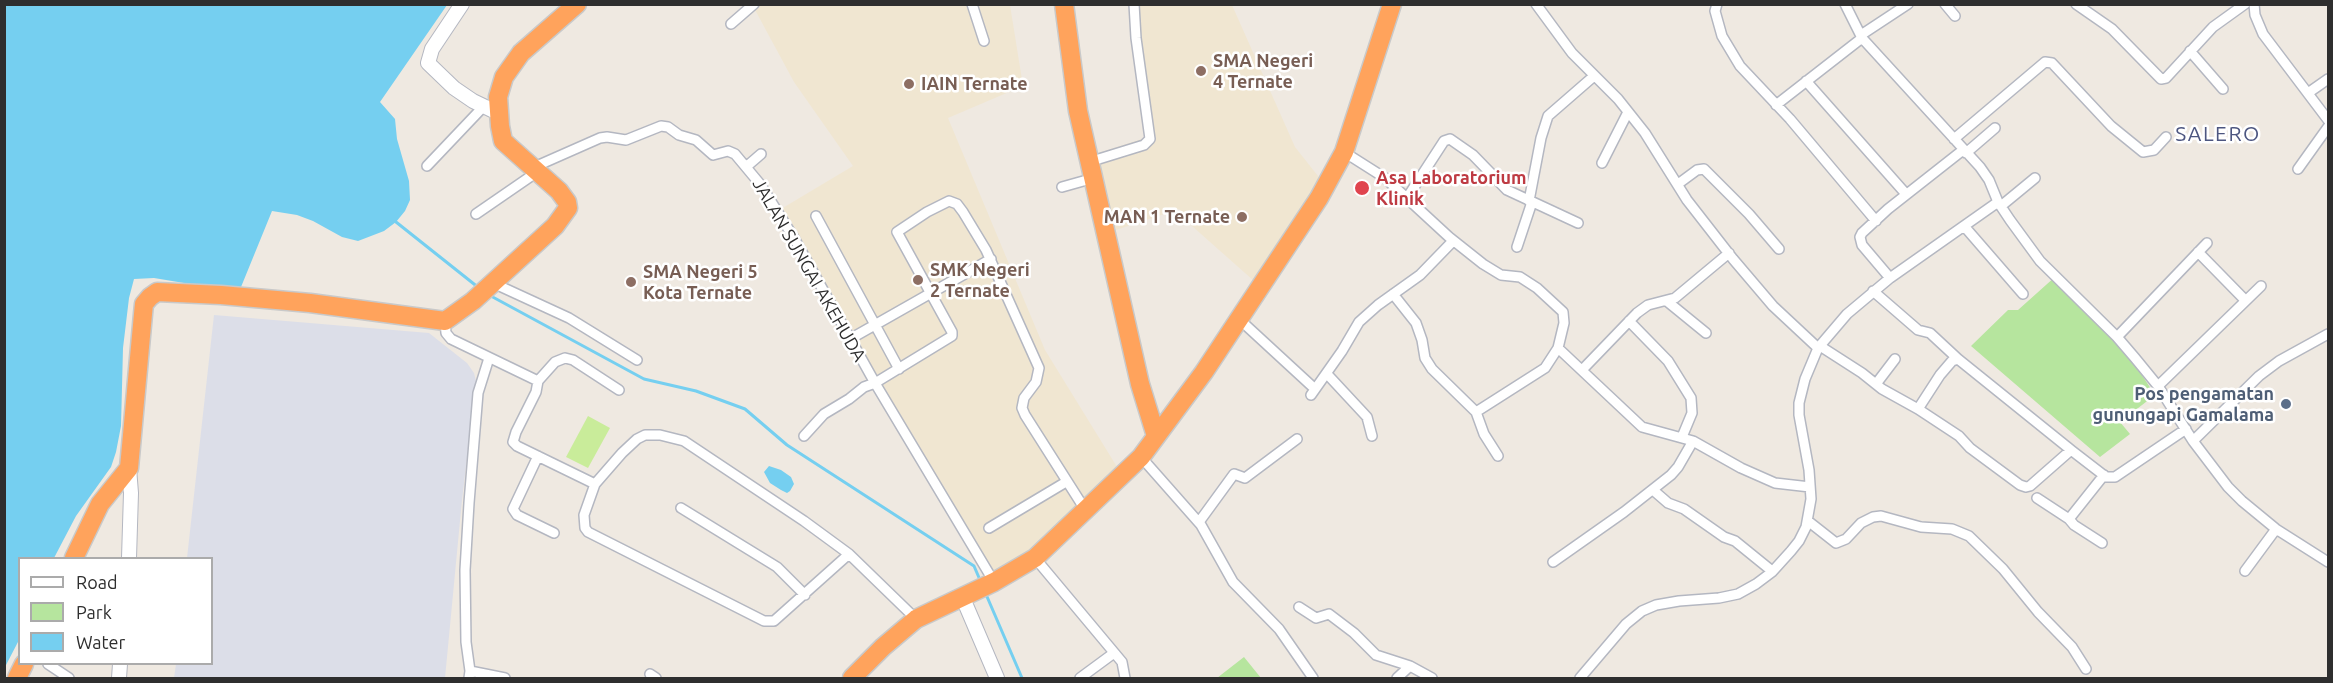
<!DOCTYPE html>
<style>
body{margin:0}
#map{position:relative;width:2333px;height:683px;overflow:hidden;background:#efe9e1;font-family:Ubuntu,sans-serif}
canvas{display:block}
.frame{position:absolute;inset:0;border:6px solid #2e2e2e;pointer-events:none}
.legend{position:absolute;left:18px;top:557px;width:195px;height:108px;box-sizing:border-box;background:#fff;border:2px solid #ababab;margin:0;padding:8px 10px;list-style:none;font-size:18px;color:#2e2e2e}
.legend li{display:flex;align-items:center;gap:12px;height:30px}
.legend b{width:30px;border:2px solid #ababab}
</style>
<div id="map">
<canvas width="2333" height="683"></canvas>
<div class="frame"></div>
<ul class="legend">
<li><b style="height:8px;background:#fff"></b>Road</li>
<li><b style="height:16px;background:#b6e59e"></b>Park</li>
<li><b style="height:16px;background:#75cff0"></b>Water</li>
</ul>
</div>
<script>
const g = document.querySelector('canvas').getContext('2d');
g.lineJoin = 'round';
function fillPath(path, color) { g.fillStyle = color; g.fill(path, 'evenodd'); }
const poly = rows => new Path2D(rows.map(r => 'M' + r).join(''));
function trace(path, color, width, dash) { g.strokeStyle = color; g.lineWidth = width; g.lineCap = dash ? 'butt' : 'round'; g.setLineDash(dash || []); g.stroke(path); }
function write(font, color, halo, rows, align = 'center') {
  g.font = font + ' Ubuntu,sans-serif'; g.lineWidth = 5; g.setLineDash([]); g.textBaseline = 'middle'; g.strokeStyle = halo; g.fillStyle = color; for (const [text, x, y, turn = 0] of rows) {
    g.save(); g.translate(x, y); g.rotate((+turn || 0) * Math.PI / 180); g.textAlign = isNaN(turn) ? turn : align; if (halo) g.strokeText(text, 0, 0); g.fillText(text, 0, 0); g.restore();
  }
}
fillPath(poly([
 [762,4,1010,5,1023,86,948,118,1045,350,1122,475,1047,539,1005,568,992,570,882,387,781,209,853,166,794,82,754,8],
 [1134,5,1232,5,1295,147,1322,181,1254,281,1192,226,1179,209,1116,230,1095,154,1148,137]
]), '#f0e6d1');
fillPath(poly([
 [214,315,429,333,467,363,474,373,476,381,462,500,445,678,174,678,176,664,212,664,212,558,187,558]
]), '#dcdee8');
fillPath(poly([
 [2056,276,2130,357,2155,395,2120,422,2130,434,2100,457,1971,346,2008,310,2018,310],
 [1244,657,1261,678,1217,678]
]), '#b6e59e');
fillPath(poly([
 [588,416,610,428,588,468,566,457]
]), '#c9ec9a');
fillPath(poly([
 [5,5,447,5,380,102,395,119,397,139,409,181,410,200,405,211,396,222,384,231,358,241,342,237,313,221,297,215,272,211,241,287,190,284,154,278,134,279,129,298,123,348,121,426,116,452,111,467,76,516,54,558,20,558,19,640,5,667],
 [769,466,781,470,791,477,794,484,790,491,787,493,781,490,770,483,764,472]
]), '#75cff0');
trace(poly([
 [396,222,479,288],
 [489,295,644,379,696,391,745,409,787,445,974,566,980,580],
 [985,592,1022,678]
]), '#75cff0', 3);
const street = poly([
 [972,4,984,41],
 [1536,4,1572,53,1618,99,1645,133,1687,200,1733,259,1773,306,1818,348],
 [1717,4,1715,11,1722,36,1740,66,1790,119,1876,221],
 [1845,4,1862,38,1980,167,1989,180,1998,202,2010,220,2040,261,2117,337,2135,358,2158,386,2193,441,2259,376,2279,361,2328,334],
 [1945,4,1955,16],
 [2076,4,2112,29,2161,79,2166,78,2213,27,2245,4],
 [2254,4,2255,15,2263,34,2328,120],
 [731,24,754,4],
 [1861,35,1908,4],
 [2190,51,2223,89],
 [1806,81,1906,194],
 [2308,93,2328,79],
 [1776,105,1862,38],
 [1954,139,2045,62,2052,63,2111,126,2143,152,2154,150,2166,137],
 [1344,152,1385,178,1449,237,1483,264,1501,275,1520,277,1537,288,1563,312,1564,323,1558,348,1545,368,1476,412,1432,369,1425,358,1422,340,1416,323,1393,294],
 [1966,153,1995,128],
 [1089,162,1144,145,1150,139,1136,38,1134,4],
 [1602,163,1628,112],
 [427,166,484,106],
 [746,167,761,154],
 [532,168,600,138,607,137,626,140,661,126,668,127,679,135,696,140,713,155,728,151,735,154,760,184,794,238,875,383,994,582],
 [2298,169,2328,127],
 [1678,184,1697,170,1704,169,1749,214,1779,249],
 [1062,187,1094,178],
 [1407,198,1444,141,1450,139,1473,155,1507,190,1578,223],
 [1529,201,1541,138,1548,116,1594,76],
 [2001,206,2035,178],
 [476,214,537,172],
 [816,216,899,369],
 [1964,226,2023,294],
 [1517,247,1532,202],
 [2198,252,2245,300],
 [1890,278,1862,245,1860,237,1862,233,1888,209,1963,150],
 [493,283,569,318,637,360],
 [1873,291,1918,330,1930,333,1958,359],
 [1668,302,1706,333],
 [1239,319,1315,389],
 [445,321,446,333,451,339,538,381,536,392,516,432,513,442,517,446,595,484,622,453,637,439,645,435,660,435,684,441,804,521,849,554,916,619],
 [1629,321,1668,361,1691,398,1692,413,1682,437],
 [2117,337,2207,243],
 [850,339,991,259],
 [1820,346,1862,373,1882,389,1918,409,1959,436,1970,448,2020,485,2026,487,2030,486,2071,450,2106,477,2115,477,2186,429],
 [1558,348,1642,427,1693,441,1741,468,1775,483,1810,487],
 [1582,370,1637,313,1648,305,1675,298,1729,253],
 [1327,374,1367,417,1372,436],
 [538,381,555,362,565,358,573,360,619,390],
 [1876,384,1895,359],
 [2158,386,2261,286],
 [1311,395,1342,351,1359,322,1378,305,1420,275,1453,241],
 [1918,409,1940,375,1952,361,1958,359,2071,450],
 [1476,412,1484,434,1498,456],
 [804,436,824,414,849,399,864,387,875,383,952,336,952,332,897,232,927,212,949,201,957,204,963,212,986,250,1039,368,1036,382,1024,398,1022,408,1025,415,1086,511],
 [2193,441,2228,487,2242,501,2276,529,2328,562],
 [538,456,513,509,517,515,554,533],
 [1141,457,1201,525,1233,582,1279,629,1313,678],
 [595,484,584,515,585,528,588,532,764,621,774,621,849,554],
 [1653,490,1668,503,1684,509,1724,537,1735,541,1772,571],
 [2037,498,2069,519],
 [681,508,777,567,805,595],
 [1808,521,1836,543,1846,539,1861,523,1873,517,1881,516,1921,527,1952,529,1969,536,2003,569,2038,612,2072,647,2086,669],
 [1199,522,1234,474,1245,478,1297,439],
 [989,528,1066,482],
 [2102,543,2074,525,2069,519,2104,475],
 [1035,558,1122,662,1125,678],
 [1553,562,1624,512,1671,475,1678,467,1693,441],
 [2245,571,2276,529],
 [1299,607,1316,618,1329,614,1354,633,1376,655,1410,666,1432,678],
 [48,664,69,678],
 [470,671,505,678],
 [650,674,656,678],
 [469,678,470,671,466,642,465,570,469,503,478,393,489,358],
 [1080,678,1114,653],
 [1397,678,1410,666],
 [1580,678,1626,624,1642,611,1656,605,1679,601,1719,598,1738,594,1756,584,1772,572,1791,551,1799,541,1806,527,1811,499,1809,470,1799,415,1799,403,1805,379,1818,348,1847,314,1890,278,1998,202]
]);
const secondary = poly([
 [462,4,432,49,428,63,454,88,473,101,498,113],
 [129,558,131,493,129,468],
 [962,596,997,678],
 [119,678,120,664]
]);
const highway = poly([
 [1064,4,1078,111,1140,384,1156,436],
 [74,558,100,504,129,468,143,314,144,304,150,297,157,292,221,295,310,303,445,321,473,301,555,226,568,208,567,202,559,191,503,141,500,126,498,97,504,77,521,53,577,4],
 [17,678,24,664],
 [852,678,883,647,916,619,994,582,1035,558,1141,457,1204,372,1319,198,1344,152,1392,4]
]);
trace(street, '#b4b7c1', 12);
trace(secondary, '#b4b7c1', 16);
trace(highway, '#c9c9c9', 21);
trace(street, '#fff', 9);
trace(secondary, '#fff', 14);
trace(highway, '#ffa35c', 18);
for (const [x, y, r, color] of [
 [1201,71,6,"#8d6e63"],
 [909,84,6,"#8d6e63"],
 [1362,188,8,"#e0444e"],
 [1242,217,6,"#8d6e63"],
 [918,280,6,"#8d6e63"],
 [631,282,6,"#8d6e63"],
 [2286,404,6,"#5c6f8a"]
]) { const dot = new Path2D(); dot.arc(x, y, r, 0, 2 * Math.PI); g.fillStyle = color; g.fill(dot); trace(dot, '#fff', 2); }
write('bold 18px', '#785e54', '#fff', [
 ["SMA Negeri",1213,61],
 ["4 Ternate",1213,82],
 ["IAIN Ternate",921,84],
 ["MAN 1 Ternate",1230,217,"right"],
 ["SMK Negeri",930,270],
 ["2 Ternate",930,291],
 ["SMA Negeri 5",643,272],
 ["Kota Ternate",643,293]
], 'left');
write('bold 18px', '#be3a42', '#fff', [
 ["Asa Laboratorium",1376,178],
 ["Klinik",1376,199]
], 'left');
write('18px', '#2e2e2e', '#fff', [
 ["JALAN SUNGAI AKEHUDA",809,270,60]
]);
write('bold 18px', '#4e5e75', '#fff', [
 ["Pos pengamatan",2274,394],
 ["gunungapi Gamalama",2274,415]
], 'right');
g.letterSpacing = '1.5px';
write('21px', '#4d5680', '#fff', [
 ["SALERO",2218,134]
]);
g.letterSpacing = '0px';
</script>
